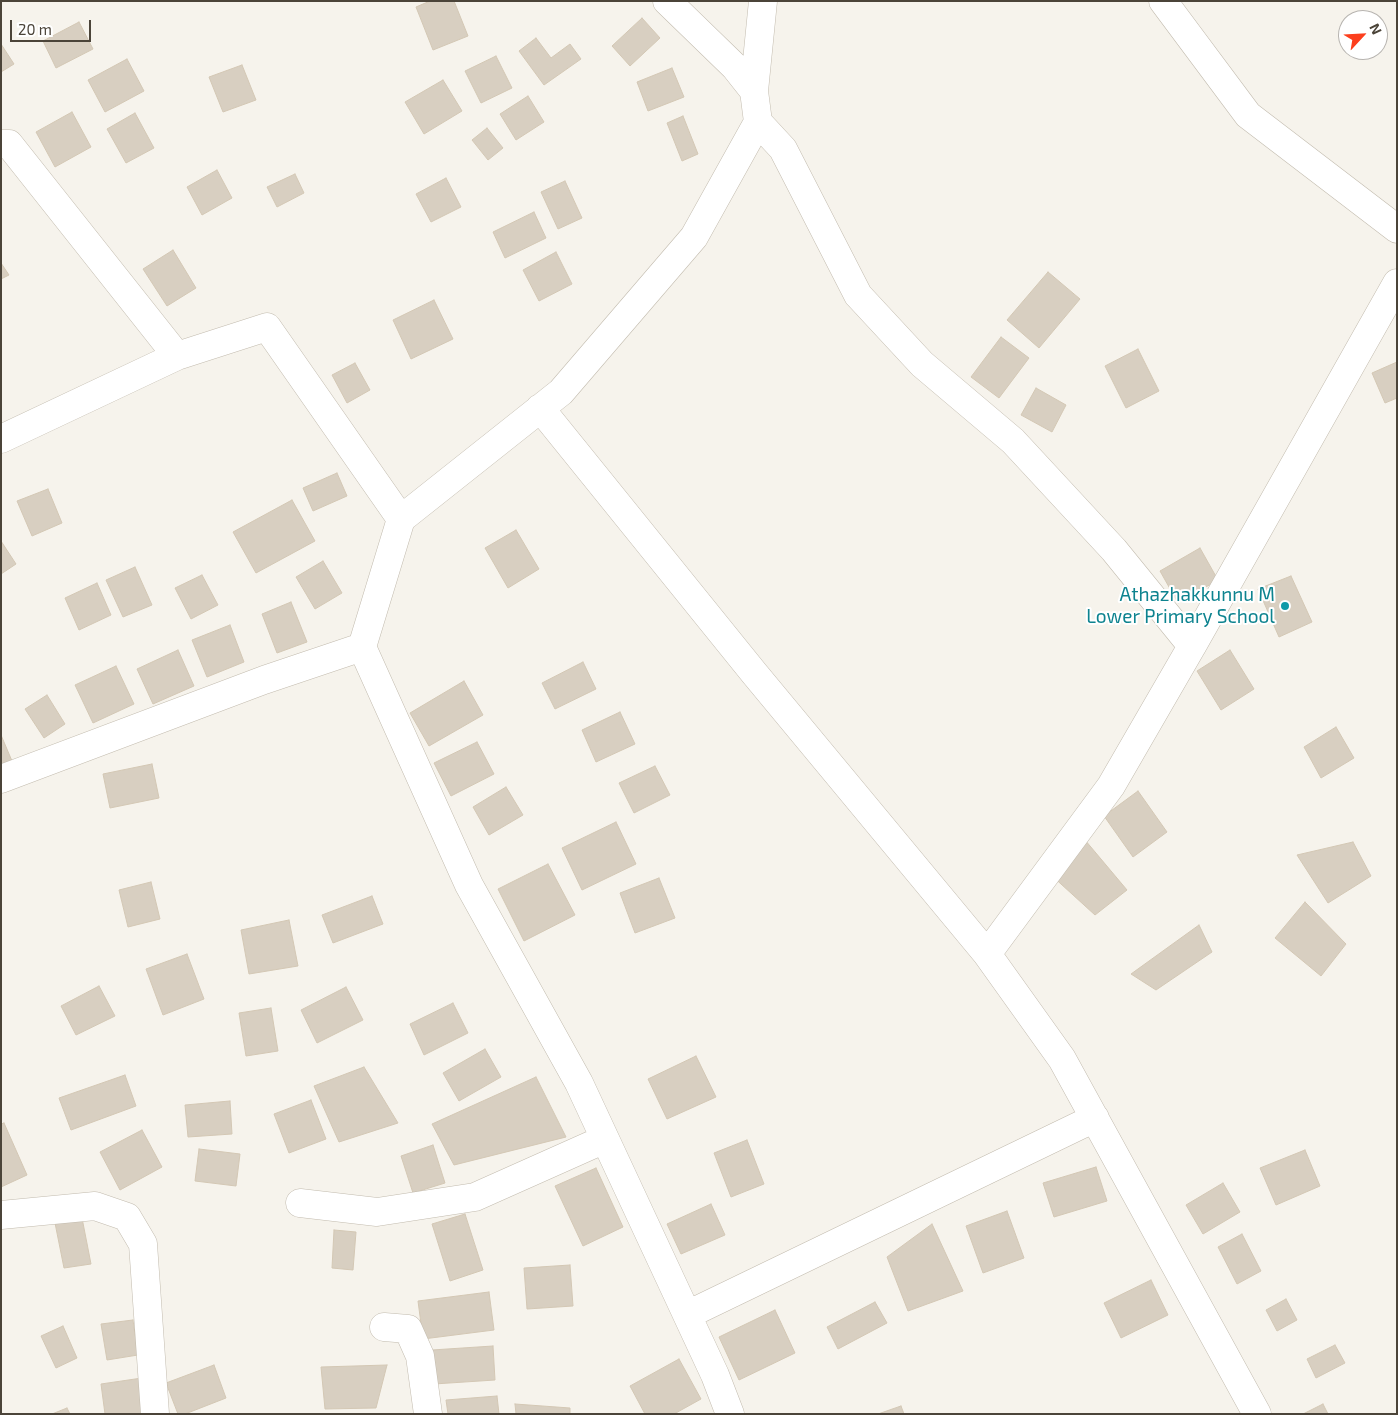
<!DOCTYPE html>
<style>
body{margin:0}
#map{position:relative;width:1398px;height:1415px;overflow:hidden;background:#f6f3ec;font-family:"Exo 2",sans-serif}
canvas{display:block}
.frame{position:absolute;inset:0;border:2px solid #4b4439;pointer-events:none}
.north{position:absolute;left:1338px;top:10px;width:50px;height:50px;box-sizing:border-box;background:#fff;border:1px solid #b7b4b0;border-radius:50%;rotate:65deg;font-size:14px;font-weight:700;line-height:20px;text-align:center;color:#4b4439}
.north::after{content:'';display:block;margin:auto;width:18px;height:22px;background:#fc3f1d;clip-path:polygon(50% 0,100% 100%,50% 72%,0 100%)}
.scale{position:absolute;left:10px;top:20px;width:81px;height:22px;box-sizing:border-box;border:2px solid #4b4439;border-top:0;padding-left:6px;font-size:15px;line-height:18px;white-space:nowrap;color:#4b4439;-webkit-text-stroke:4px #fff;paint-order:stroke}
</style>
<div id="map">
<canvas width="1398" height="1415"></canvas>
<div class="frame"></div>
<div class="north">N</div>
<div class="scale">20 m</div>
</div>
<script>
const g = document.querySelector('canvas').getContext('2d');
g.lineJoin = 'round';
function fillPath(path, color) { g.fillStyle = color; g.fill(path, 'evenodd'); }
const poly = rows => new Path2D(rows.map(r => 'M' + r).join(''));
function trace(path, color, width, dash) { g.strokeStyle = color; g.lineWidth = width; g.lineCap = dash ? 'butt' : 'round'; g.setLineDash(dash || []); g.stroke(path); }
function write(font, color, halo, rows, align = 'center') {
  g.font = font + ' "Exo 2",sans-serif'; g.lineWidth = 4; g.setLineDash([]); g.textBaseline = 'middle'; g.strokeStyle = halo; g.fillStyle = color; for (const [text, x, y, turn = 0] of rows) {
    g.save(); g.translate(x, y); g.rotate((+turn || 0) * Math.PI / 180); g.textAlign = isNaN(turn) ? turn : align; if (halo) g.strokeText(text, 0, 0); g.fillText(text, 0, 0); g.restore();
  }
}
const building = poly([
 [430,1,454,1,468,36,433,50,416,7,430,1],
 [642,18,660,38,630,66,612,46,642,18],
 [79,22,93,49,56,68,43,41,79,22],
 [536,38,551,58,570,44,581,59,544,85,519,51,536,38],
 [1,44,14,64,1,72,1,44],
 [496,56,512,88,481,103,465,71,496,56],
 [127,59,144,91,105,112,88,80,127,59],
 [242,65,256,100,223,112,209,77,242,65],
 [672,68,684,97,648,111,637,82,672,68],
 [443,80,462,111,424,134,405,102,443,80],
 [528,96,544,122,516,140,500,114,528,96],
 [72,112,91,147,55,167,36,132,72,112],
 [135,113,154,148,126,163,107,129,135,113],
 [683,116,698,154,682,161,667,123,683,116],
 [487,128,503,148,488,160,472,140,487,128],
 [217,170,232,198,202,215,187,187,217,170],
 [295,174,304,193,277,207,267,187,295,174],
 [446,178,461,207,431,222,416,194,446,178],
 [565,181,582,218,558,229,541,192,565,181],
 [534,212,546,238,505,258,493,232,534,212],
 [173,250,196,288,167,306,143,269,173,250],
 [556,252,572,284,539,301,523,270,556,252],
 [1,263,9,275,1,279,1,263],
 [1048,272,1080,299,1039,348,1007,320,1048,272],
 [434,300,453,339,411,359,393,320,434,300],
 [1001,337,1029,358,999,398,971,377,1001,337],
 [1138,349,1159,391,1126,408,1105,366,1138,349],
 [1397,362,1397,398,1385,403,1372,373,1397,362],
 [355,363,370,390,347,403,332,375,355,363],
 [1036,388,1066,405,1052,432,1021,415,1036,388],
 [337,473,347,496,313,511,303,488,337,473],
 [48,489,62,523,32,536,17,501,48,489],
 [292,500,315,541,256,573,233,532,292,500],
 [516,530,539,569,508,588,485,548,516,530],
 [1,541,16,564,1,574,1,541],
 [1200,548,1218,580,1178,603,1160,571,1200,548],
 [323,561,342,593,315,609,296,577,323,561],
 [135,567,152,605,123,617,106,580,135,567],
 [202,575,218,605,191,619,175,588,202,575],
 [1291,576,1312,622,1279,637,1258,589,1291,576],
 [97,583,111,615,79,630,65,598,97,583],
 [291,602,307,642,277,653,262,614,291,602],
 [230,625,244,662,207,677,192,640,230,625],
 [178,650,194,686,153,704,137,669,178,650],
 [1230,650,1254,689,1221,710,1197,671,1230,650],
 [583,662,596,689,555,709,542,683,583,662],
 [116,666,134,704,93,723,75,685,116,666],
 [464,681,483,715,429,746,410,713,464,681],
 [47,695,65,724,44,738,25,709,47,695],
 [620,712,635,744,596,762,582,730,620,712],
 [1336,727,1354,758,1321,778,1304,747,1336,727],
 [1,735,12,761,1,766,1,735],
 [477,742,494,774,451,796,434,763,477,742],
 [152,764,159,798,110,808,103,774,152,764],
 [655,766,670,795,634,813,619,783,655,766],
 [506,787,523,815,489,835,473,807,506,787],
 [1138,791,1167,832,1133,857,1104,816,1138,791],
 [616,822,636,864,582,890,562,848,616,822],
 [1085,840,1127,890,1095,915,1050,874,1085,840],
 [1353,842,1371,876,1328,903,1297,855,1353,842],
 [548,864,575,915,524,941,498,889,548,864],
 [659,878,675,918,635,933,620,893,659,878],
 [151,882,160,919,128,927,119,890,151,882],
 [372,896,383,924,333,943,322,915,372,896],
 [1305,902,1346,944,1321,976,1275,938,1305,902],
 [289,920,298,966,249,974,241,930,289,920],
 [1199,925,1212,952,1156,990,1131,974,1199,925],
 [187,954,204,999,163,1015,146,969,187,954],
 [99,986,115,1016,76,1035,61,1006,99,986],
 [346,987,363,1020,317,1043,301,1010,346,987],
 [453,1003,468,1033,424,1055,410,1024,453,1003],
 [271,1008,278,1051,246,1056,239,1013,271,1008],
 [485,1049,501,1077,459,1101,443,1073,485,1049],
 [696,1056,716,1097,667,1119,648,1079,696,1056],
 [364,1067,398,1123,339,1142,314,1086,364,1067],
 [125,1075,136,1106,71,1130,59,1098,125,1075],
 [536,1077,566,1137,454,1165,432,1124,536,1077],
 [311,1100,326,1139,289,1153,274,1114,311,1100],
 [230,1101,232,1134,188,1137,185,1105,230,1101],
 [4,1123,27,1175,1,1187,1,1124,4,1123],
 [142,1130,162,1167,120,1190,100,1152,142,1130],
 [747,1140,764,1184,731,1197,714,1153,747,1140],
 [433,1145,445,1183,413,1193,401,1156,433,1145],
 [199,1149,240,1154,236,1186,195,1181,199,1149],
 [1305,1150,1320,1186,1276,1205,1260,1168,1305,1150],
 [1096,1167,1107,1201,1054,1217,1043,1183,1096,1167],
 [596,1168,623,1227,583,1246,555,1186,596,1168],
 [1223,1183,1240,1212,1203,1234,1186,1205,1223,1183],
 [711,1204,725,1235,681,1254,667,1224,711,1204],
 [1007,1211,1024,1258,983,1273,966,1226,1007,1211],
 [465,1214,483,1270,450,1281,432,1224,465,1214],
 [82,1218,91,1264,64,1268,55,1223,82,1218],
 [932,1224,963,1291,908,1311,887,1257,932,1224],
 [334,1230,356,1232,353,1270,332,1268,334,1230],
 [1242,1234,1261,1271,1237,1284,1218,1247,1242,1234],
 [570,1265,573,1306,527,1309,524,1268,570,1265],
 [1151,1280,1168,1315,1121,1338,1104,1303,1151,1280],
 [489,1292,494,1330,423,1339,418,1301,489,1292],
 [1286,1299,1297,1320,1277,1331,1266,1310,1286,1299],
 [875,1302,887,1323,838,1349,827,1327,875,1302],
 [775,1310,795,1353,739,1380,719,1337,775,1310],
 [133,1320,138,1355,107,1360,101,1324,133,1320],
 [63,1326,77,1358,56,1368,41,1336,63,1326],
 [1335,1345,1345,1363,1316,1378,1307,1359,1335,1345],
 [493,1346,495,1380,434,1384,432,1350,493,1346],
 [679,1359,701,1399,674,1414,645,1414,630,1386,679,1359],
 [214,1365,226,1398,185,1414,178,1414,166,1383,214,1365],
 [387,1365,376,1408,325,1409,321,1367,387,1365],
 [142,1378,148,1414,105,1414,101,1384,142,1378],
 [497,1396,499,1414,448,1414,446,1400,497,1396],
 [515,1404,570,1408,570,1414,516,1414,515,1404],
 [1323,1404,1328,1414,1303,1414,1323,1404],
 [901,1406,904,1414,878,1414,901,1406],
 [67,1408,70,1414,52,1414,67,1408]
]);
fillPath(building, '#d8cfc1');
trace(building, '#d3c7b4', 1);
const street = poly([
 [1163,1,1248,115,1397,229],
 [754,91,763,1],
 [758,122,783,149,858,295,922,364,1013,441,1114,550,1192,646,1111,786,987,954,1062,1059,1257,1414],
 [1,144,9,144,177,356,267,327,401,519,362,647,264,680,1,779],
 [540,408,754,673,987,954],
 [1,439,177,356],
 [401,519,561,392,694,237,758,122,754,91,735,67,667,1],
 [1192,646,1397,283],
 [362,647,469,885,579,1083,715,1375,730,1414],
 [300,1203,377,1212,475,1197,605,1139],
 [1,1215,95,1206,127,1217,143,1244,155,1414],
 [687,1315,1095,1118],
 [384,1327,408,1329,420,1356,428,1414]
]);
trace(street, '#c2bbae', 29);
trace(street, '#fff', 28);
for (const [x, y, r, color] of [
 [1285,606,5,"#0f9aa8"]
]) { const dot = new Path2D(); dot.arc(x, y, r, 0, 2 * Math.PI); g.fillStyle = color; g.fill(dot); trace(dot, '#fff', 2); }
write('19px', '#0d838f', '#fff', [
 ["Athazhakkunnu M",1275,595],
 ["Lower Primary School",1275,617]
], 'right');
</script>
